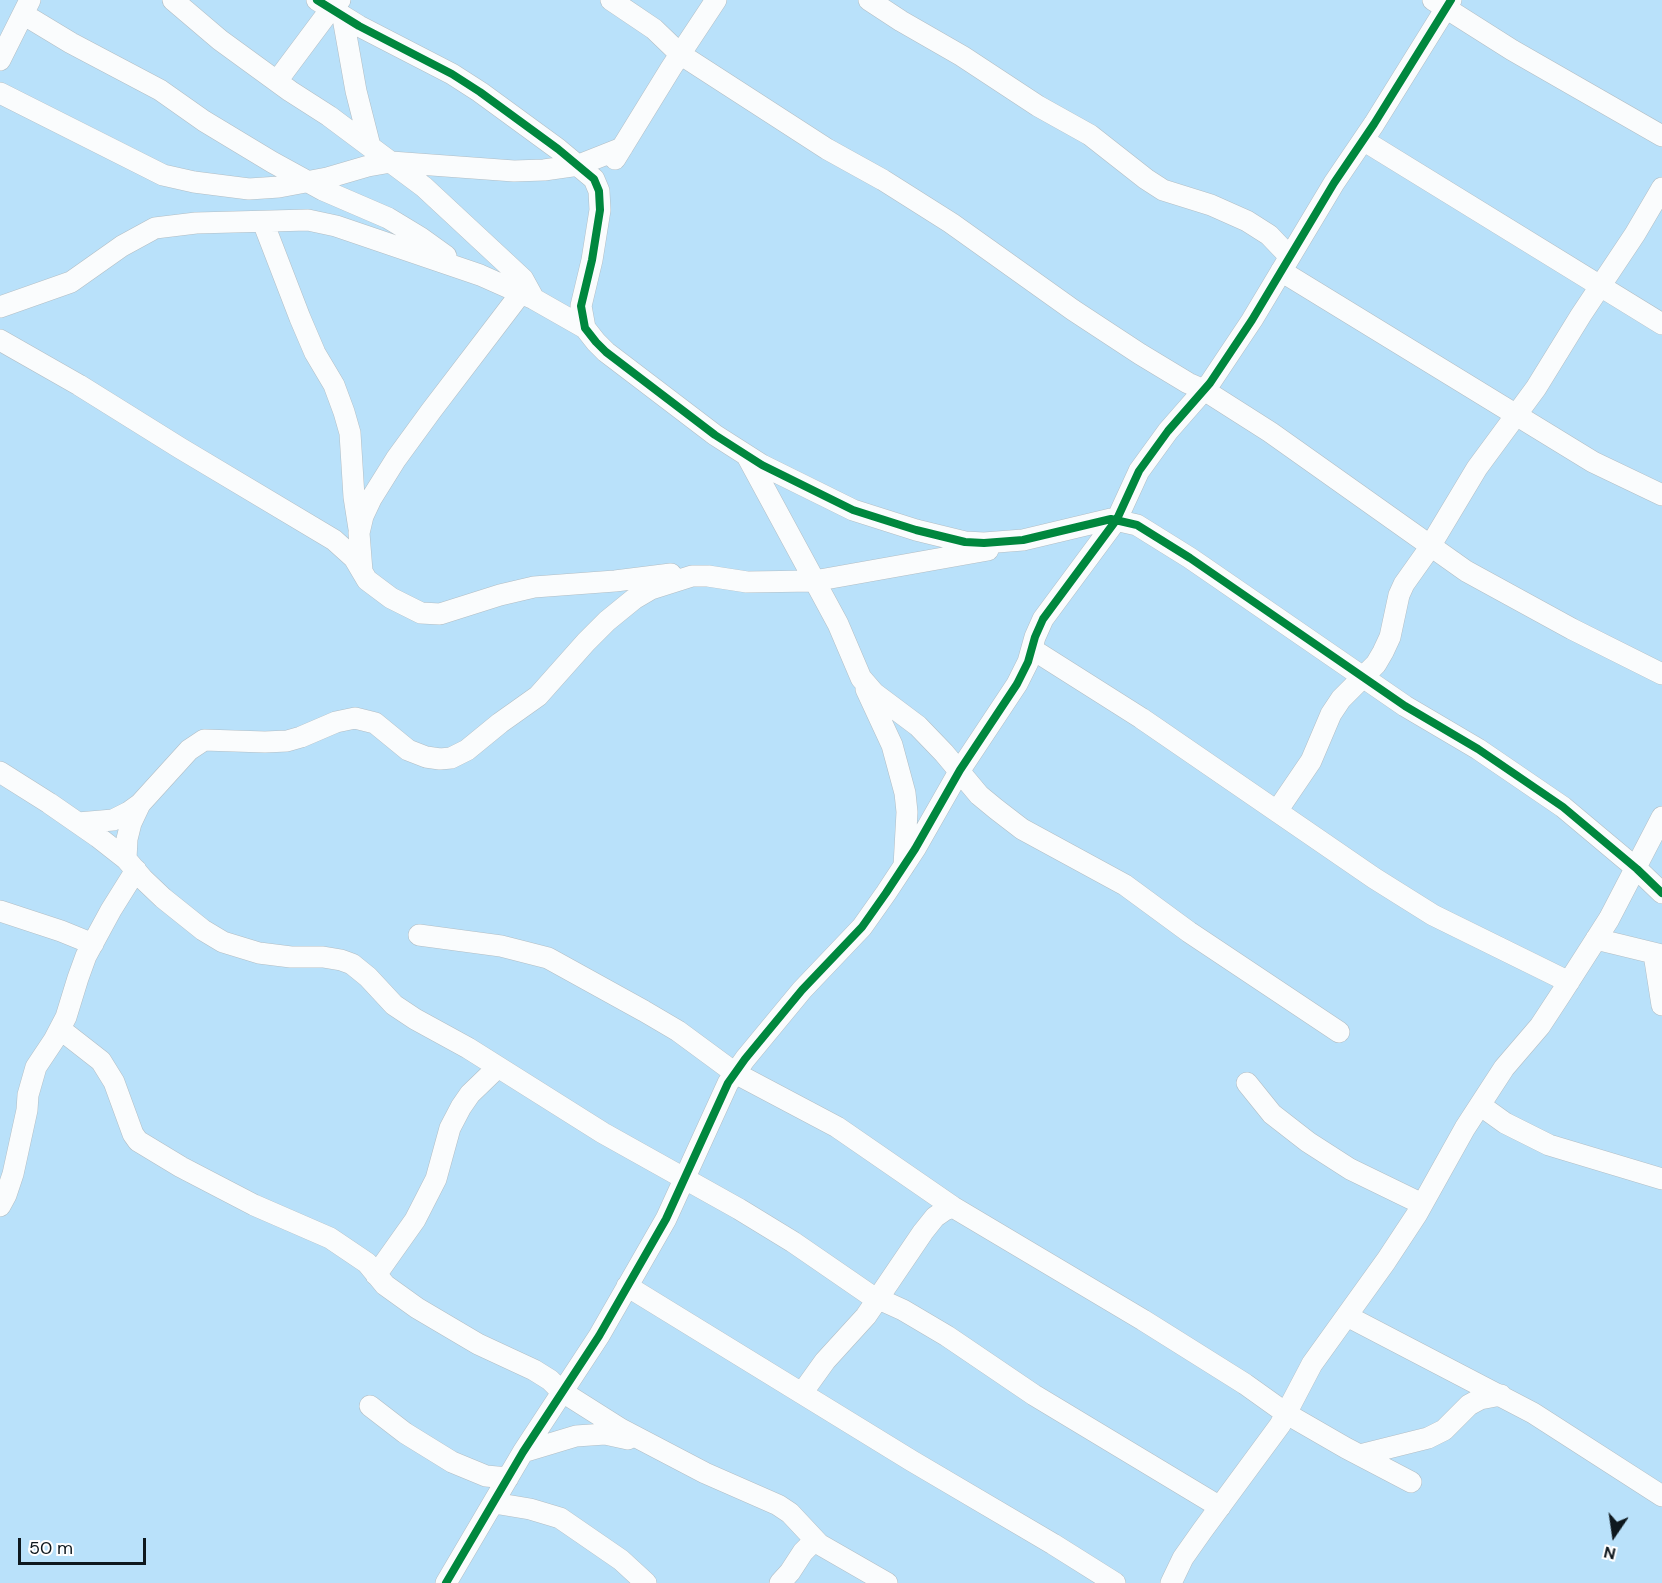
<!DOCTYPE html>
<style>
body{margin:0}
#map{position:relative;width:1662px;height:1583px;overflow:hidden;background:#dbeaf3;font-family:"DM Sans",sans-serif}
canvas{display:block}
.north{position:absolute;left:1584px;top:1505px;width:60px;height:60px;-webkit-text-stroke:4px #fff;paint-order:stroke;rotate:193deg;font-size:16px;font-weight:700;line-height:24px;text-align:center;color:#0e181e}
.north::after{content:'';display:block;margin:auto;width:21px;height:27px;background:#0e181e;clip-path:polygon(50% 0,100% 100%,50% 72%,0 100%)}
.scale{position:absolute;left:18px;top:1538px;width:128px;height:27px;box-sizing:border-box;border:3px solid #0e181e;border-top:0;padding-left:8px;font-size:18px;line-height:21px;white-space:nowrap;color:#0e181e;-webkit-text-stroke:4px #fff;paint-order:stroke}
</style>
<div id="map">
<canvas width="1662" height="1583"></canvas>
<div class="north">N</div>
<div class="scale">50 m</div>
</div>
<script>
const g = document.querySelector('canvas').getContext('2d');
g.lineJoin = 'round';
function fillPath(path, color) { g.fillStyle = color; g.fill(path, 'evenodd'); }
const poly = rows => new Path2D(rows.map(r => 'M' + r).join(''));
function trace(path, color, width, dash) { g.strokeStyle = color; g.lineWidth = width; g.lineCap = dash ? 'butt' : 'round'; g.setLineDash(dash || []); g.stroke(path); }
fillPath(poly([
 [0,0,1662,0,1662,1583,0,1583]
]), '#b9e1fa');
const minor = poly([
 [173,0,220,40,290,91,329,116,424,187,523,279,534,299],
 [317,0,359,26,452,74,480,92,558,149,594,179,599,191,600,210,592,260,581,306,585,328,596,342,606,352,715,435,762,465,853,510,916,530,965,542,984,543,1023,540,1111,519,1137,525,1190,558,1405,706,1478,749,1563,807,1637,869,1662,893],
 [611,0,654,29,680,54,827,149,883,180,951,223,1073,310,1140,354,1188,383,1204,390,1270,432,1466,571,1572,629,1662,674],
 [869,0,901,21,962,56,1038,106,1090,135,1146,179,1163,190,1211,205,1247,221,1269,235,1290,257],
 [1433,0,1512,50,1662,136],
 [23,14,71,43,160,90,204,121,272,162,323,190,388,218,421,238,446,256],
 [343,18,356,91,370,146],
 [0,60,30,0],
 [277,81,330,10,340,0],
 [0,93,163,175,194,182,249,189,279,187,327,178,368,166,391,162,514,171,544,170,579,165,622,148],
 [1363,140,1662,324],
 [615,159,671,68,716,0],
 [263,222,300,318,315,353,334,385,344,412,350,433,354,497,359,529],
 [1281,271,1593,462,1662,495],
 [0,307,71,282,122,246,155,228,196,223,308,220,336,226,480,275,534,299,585,328],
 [0,340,79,385,180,448,334,540,354,558,367,580,391,598,421,613,440,614,500,595,534,587,615,581,671,574],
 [747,456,838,624,861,678,874,693,918,726,944,753,979,795,996,809,1022,829,1125,885,1189,932,1339,1032],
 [362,571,359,533,363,516,371,499,396,459,431,411,521,293],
 [1032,649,1141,718,1374,878,1433,915,1569,982],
 [866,689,892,745,905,793,907,812,904,866],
 [0,772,49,803,98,837,126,859,143,879,163,898,203,930,223,942,259,953,291,957,323,957,341,960,352,964,368,977,394,1005,415,1019,468,1048,603,1133,739,1209,793,1242,870,1295,903,1310,947,1336,1034,1395,1220,1507],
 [1277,811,1311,761,1331,714,1341,699,1376,664,1383,652,1390,637,1399,595,1404,584,1426,553,1477,468,1536,388,1581,315,1635,234,1662,188],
 [78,823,113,820,129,812,140,804],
 [126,859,127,839,131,823,140,804,189,750,204,740,265,742,287,741,301,737,336,722,355,718,375,723,408,750,426,757,440,759,451,758,467,750,500,723,538,696,586,642,607,621,634,599,651,589,692,576,708,576,747,582,814,581,988,550],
 [0,911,61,931,93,944],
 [419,935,501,946,548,958,644,1011,678,1031,735,1073,837,1127,953,1207,1143,1320,1245,1384,1287,1414,1346,1448,1411,1482],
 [1596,939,1662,955],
 [1654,954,1662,1005],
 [60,1029,101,1061,114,1082,133,1134,138,1141,181,1167,254,1205,330,1238,367,1263,385,1285,417,1308,478,1344,534,1370,550,1380,561,1391,621,1429,705,1473,778,1505,790,1513,819,1544,887,1583],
 [1247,1083,1272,1114,1308,1142,1350,1169,1422,1204],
 [1480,1105,1505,1123,1549,1145,1662,1179],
 [0,1206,6,1195,13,1174,27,1110,28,1095,36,1067,54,1040,66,1017,78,978,86,956,111,910,136,870],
 [376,1275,415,1220,436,1179,450,1128,461,1107,470,1094,498,1067],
 [627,1286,912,1461,1053,1544,1115,1583],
 [1347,1316,1533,1413,1662,1496],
 [802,1393,825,1361,866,1316,923,1232,935,1217,945,1210,953,1207],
 [370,1406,405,1433,452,1462,486,1476,508,1478],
 [523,1452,576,1436,605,1434,628,1439],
 [1360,1455,1428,1438,1444,1430,1469,1405,1480,1399,1501,1395],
 [494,1503,530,1509,560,1518,621,1560,646,1583],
 [446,1583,523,1452,599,1336,666,1219,728,1083,745,1059,802,990,862,927,886,893,915,849,960,770,1017,684,1028,662,1035,637,1043,619,1117,519,1139,471,1168,431,1210,383,1252,320,1334,183,1374,124,1451,0],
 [780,1583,790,1572,803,1552,815,1540],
 [1171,1583,1183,1558,1202,1531,1280,1425,1312,1364,1386,1261,1417,1214,1465,1128,1504,1068,1540,1026,1561,994,1609,919,1662,817]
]);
trace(minor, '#b2bec5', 22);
trace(minor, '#fafcfd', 21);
trace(poly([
 [317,0,359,26,452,74,480,92,558,149,594,179,599,191,600,210,592,260,581,306,585,328,596,342,606,352,715,435,762,465,853,510,916,530,965,542,984,543,1023,540,1111,519,1137,525,1190,558,1405,706,1478,749,1563,807,1637,869,1662,893],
 [446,1583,523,1452,599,1336,666,1219,728,1083,745,1059,802,990,862,927,886,893,915,849,960,770,1017,684,1028,662,1035,637,1043,619,1117,519,1139,471,1168,431,1210,383,1252,320,1334,183,1374,124,1451,0]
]), '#00873e', 8);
</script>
